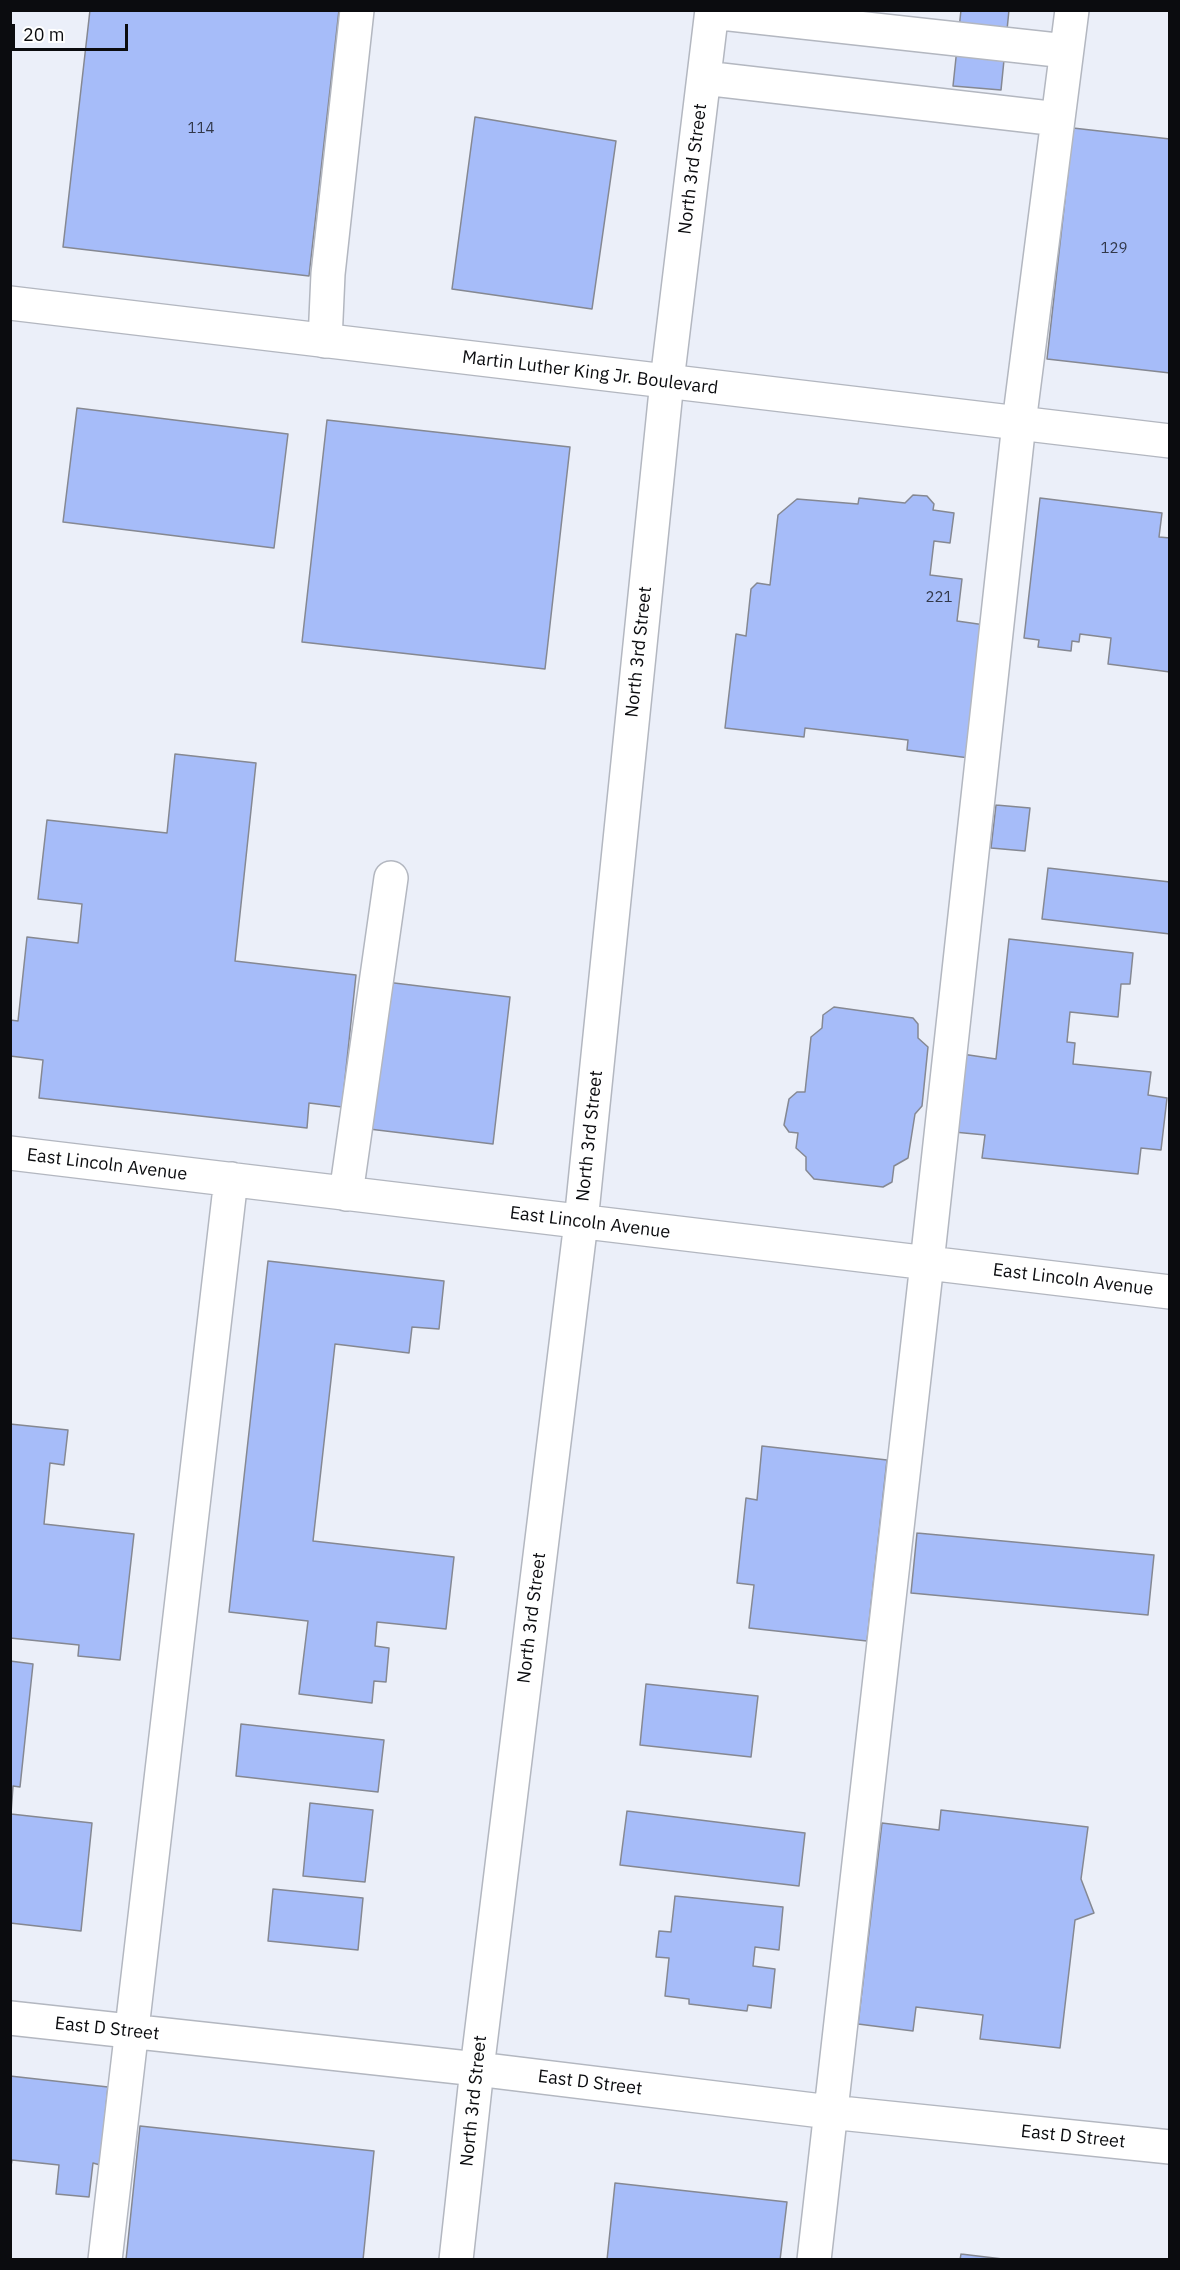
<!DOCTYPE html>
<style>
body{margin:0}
#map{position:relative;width:1180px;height:2270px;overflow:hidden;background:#ebeff9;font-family:"IBM Plex Sans",sans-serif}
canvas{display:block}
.frame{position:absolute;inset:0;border:12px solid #0b0c0f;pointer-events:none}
.scale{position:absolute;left:12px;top:24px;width:116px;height:27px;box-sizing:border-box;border:3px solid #0b0c0f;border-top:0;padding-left:8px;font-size:18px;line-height:21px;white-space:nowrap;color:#0b0c0f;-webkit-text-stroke:4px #fff;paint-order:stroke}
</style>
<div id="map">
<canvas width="1180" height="2270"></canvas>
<div class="frame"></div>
<div class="scale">20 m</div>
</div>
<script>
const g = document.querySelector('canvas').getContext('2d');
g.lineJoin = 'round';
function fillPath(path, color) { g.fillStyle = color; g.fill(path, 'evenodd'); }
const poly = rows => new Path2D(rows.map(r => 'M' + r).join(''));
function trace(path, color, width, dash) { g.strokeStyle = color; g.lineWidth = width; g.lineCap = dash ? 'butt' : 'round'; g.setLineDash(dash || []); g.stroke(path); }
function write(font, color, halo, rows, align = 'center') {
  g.font = font + ' "IBM Plex Sans",sans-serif'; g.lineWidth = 4.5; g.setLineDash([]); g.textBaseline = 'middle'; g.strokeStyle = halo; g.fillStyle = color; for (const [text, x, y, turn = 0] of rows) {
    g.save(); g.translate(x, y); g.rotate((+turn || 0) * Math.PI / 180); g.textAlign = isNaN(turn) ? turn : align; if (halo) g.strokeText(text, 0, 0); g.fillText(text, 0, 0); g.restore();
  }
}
const building = poly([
 [90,10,339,10,309,276,63,247,90,10],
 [961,10,1009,10,1001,90,953,86,961,10],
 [475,117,616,141,592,309,452,289,475,117],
 [1073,128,1170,139,1170,373,1047,359,1073,128],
 [77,408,288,434,274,548,63,522,77,408],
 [327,420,570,447,545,669,302,642,327,420],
 [913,495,927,496,934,504,933,510,954,513,950,543,934,541,930,575,962,579,957,621,992,626,977,759,907,750,908,740,805,728,804,737,725,728,736,634,746,636,751,589,757,583,770,585,778,515,797,499,858,504,859,498,905,503,913,495],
 [1040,498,1162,513,1159,537,1170,538,1170,672,1108,664,1111,638,1080,634,1079,642,1072,641,1071,651,1038,647,1039,640,1024,638,1040,498],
 [175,754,256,763,235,961,356,975,342,1107,309,1103,307,1128,39,1098,43,1060,10,1056,10,1020,18,1021,27,937,78,943,82,904,38,899,47,820,167,833,175,754],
 [996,805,1030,808,1025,851,991,848,996,805],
 [1048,868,1170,882,1170,934,1042,919,1048,868],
 [1009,939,1133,953,1130,984,1121,984,1118,1017,1070,1012,1067,1042,1075,1043,1073,1064,1151,1072,1148,1095,1167,1098,1161,1150,1141,1148,1138,1174,982,1158,985,1135,954,1132,962,1054,996,1059,1009,939],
 [386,982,510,997,493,1144,369,1129,386,982],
 [834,1007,913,1018,918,1024,918,1038,928,1047,922,1106,915,1114,908,1158,894,1166,892,1182,883,1187,814,1179,806,1170,806,1157,796,1148,798,1133,789,1132,784,1125,789,1099,797,1092,805,1092,811,1037,822,1028,823,1015,834,1007],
 [268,1261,444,1281,439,1329,412,1327,409,1353,335,1344,313,1541,454,1557,446,1629,377,1622,375,1646,389,1648,386,1682,374,1681,372,1703,299,1694,308,1621,229,1612,268,1261],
 [10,1424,68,1430,64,1465,50,1463,44,1524,134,1534,120,1660,78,1656,79,1645,10,1638,10,1424],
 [762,1446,887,1460,867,1641,749,1628,754,1585,737,1583,746,1498,757,1500,762,1446],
 [917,1533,1154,1555,1148,1615,911,1593,917,1533],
 [10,1661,33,1664,20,1787,13,1786,11,1814,92,1823,81,1931,10,1923,10,1661],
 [646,1684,758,1696,751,1757,640,1745,646,1684],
 [241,1724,384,1740,378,1792,236,1776,241,1724],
 [310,1803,373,1810,365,1882,303,1876,310,1803],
 [941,1810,1088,1827,1081,1879,1094,1913,1075,1920,1060,2048,980,2039,983,2015,916,2007,913,2031,858,2024,882,1823,939,1830,941,1810],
 [627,1811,805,1833,799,1886,620,1865,627,1811],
 [273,1889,363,1898,358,1950,268,1941,273,1889],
 [675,1896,783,1907,779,1950,755,1947,753,1966,775,1969,771,2008,748,2005,747,2011,689,2004,689,1999,665,1996,669,1958,656,1957,659,1931,671,1932,675,1896],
 [10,2076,108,2087,100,2165,93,2163,89,2197,56,2194,59,2165,12,2160,10,2172,10,2076],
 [140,2126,374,2151,363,2260,126,2260,140,2126],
 [615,2183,787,2202,780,2260,607,2260,615,2183],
 [961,2254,1011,2260,960,2260,961,2254]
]);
fillPath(building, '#a6bcf9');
trace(building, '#858892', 1.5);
const minor = poly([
 [712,12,1066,51],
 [704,78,1058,119],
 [325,341,328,274,357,10],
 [10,1153,1170,1292],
 [346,1194,391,878],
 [10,2018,477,2069,830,2112,1170,2147],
 [105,2260,231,1179],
 [456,2260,477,2069,581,1222,667,381,712,10],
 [814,2260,927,1263,1019,423,1072,10]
]);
const major = poly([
 [10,303,1170,441]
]);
trace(minor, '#b3b7c0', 36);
trace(major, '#b3b7c0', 36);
trace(minor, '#fff', 33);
trace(major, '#fff', 33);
write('15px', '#32384a', null, [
 ["114",201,129],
 ["129",1114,249],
 ["221",939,598]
]);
write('18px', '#0b0c0f', '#fff', [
 ["North 3rd Street",693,169,-83],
 ["Martin Luther King Jr. Boulevard",590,373,7],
 ["North 3rd Street",639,652,-84],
 ["North 3rd Street",590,1136,-84],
 ["East Lincoln Avenue",107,1165,7],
 ["East Lincoln Avenue",590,1223,7],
 ["East Lincoln Avenue",1073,1280,7],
 ["North 3rd Street",532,1618,-83],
 ["East D Street",107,2029,6],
 ["East D Street",590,2083,7],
 ["North 3rd Street",474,2101,-84],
 ["East D Street",1073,2137,6]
]);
</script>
